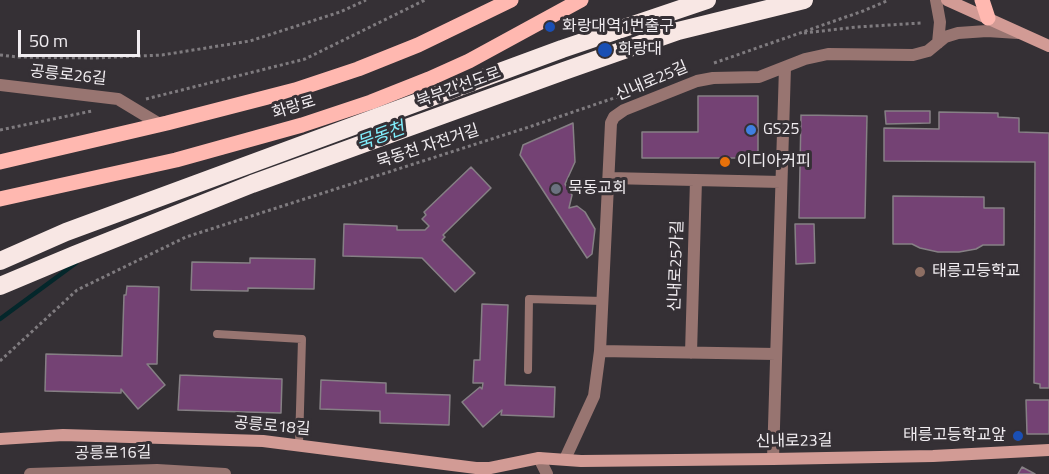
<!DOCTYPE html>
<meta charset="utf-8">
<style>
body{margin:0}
#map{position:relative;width:1049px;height:474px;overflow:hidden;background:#353035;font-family:"Titillium Web",sans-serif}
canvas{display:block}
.scale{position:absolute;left:18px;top:30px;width:122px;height:27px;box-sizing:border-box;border:3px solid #f1edf1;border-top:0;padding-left:8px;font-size:18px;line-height:21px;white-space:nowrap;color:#f1edf1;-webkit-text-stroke:4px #353035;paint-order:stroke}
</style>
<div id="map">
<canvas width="1049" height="474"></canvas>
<div class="scale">50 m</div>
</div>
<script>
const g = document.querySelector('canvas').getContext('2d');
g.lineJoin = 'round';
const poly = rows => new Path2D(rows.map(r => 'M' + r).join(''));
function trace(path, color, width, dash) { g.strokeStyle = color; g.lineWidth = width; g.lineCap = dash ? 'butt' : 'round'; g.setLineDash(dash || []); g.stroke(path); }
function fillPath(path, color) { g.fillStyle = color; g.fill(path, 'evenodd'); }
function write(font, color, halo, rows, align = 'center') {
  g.font = font + ' "Titillium Web","Noto Sans KR",sans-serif'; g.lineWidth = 6; g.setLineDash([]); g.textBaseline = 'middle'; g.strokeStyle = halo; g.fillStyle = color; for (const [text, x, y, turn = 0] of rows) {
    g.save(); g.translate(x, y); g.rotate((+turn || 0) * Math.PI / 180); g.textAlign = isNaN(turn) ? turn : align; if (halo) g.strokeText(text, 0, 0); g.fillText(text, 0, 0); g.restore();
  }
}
trace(poly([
 [0,319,76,263]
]), '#04272b', 4.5);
const building = poly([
 [698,96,758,96,758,158,642,158,642,132,698,132,698,96],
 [885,111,930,111,930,123,886,124,885,111],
 [939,112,998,113,998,117,1019,118,1019,132,1049,133,1049,388,1040,388,1040,384,1034,383,1035,162,884,161,884,128,939,129,939,112],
 [801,115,867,116,865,218,799,218,801,115],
 [573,123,575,162,565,184,572,195,569,208,577,206,585,212,595,229,592,254,587,258,520,155,523,145,573,123],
 [471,167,491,188,443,235,445,237,442,240,475,273,455,292,422,258,343,256,344,224,397,226,397,230,425,230,429,226,422,219,426,215,424,212,471,167],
 [893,196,984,197,984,208,1004,208,1004,245,983,245,976,249,959,252,938,252,920,248,912,244,893,244,893,196],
 [795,224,814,224,815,263,796,264,795,224],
 [250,258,315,259,314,289,248,288,248,291,191,290,192,262,250,263,250,258],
 [127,286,159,287,157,364,147,364,165,385,138,409,121,389,121,393,45,391,46,354,122,356,124,295,126,295,127,286],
 [482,304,508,305,505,385,555,387,554,417,501,415,502,410,483,427,462,402,480,387,482,389,483,383,473,383,474,360,480,360,482,304],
 [180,375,282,379,281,413,178,410,180,375],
 [321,380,386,383,386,393,450,395,449,425,380,423,380,411,320,409,321,380],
 [1026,400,1049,400,1049,434,1027,434,1026,400],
 [1022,467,1035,474,1018,474,1022,467]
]);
fillPath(building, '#744274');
trace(building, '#868085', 1.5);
trace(poly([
 [804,33,857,27,921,23],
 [0,55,18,57,94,58,162,55,250,41,340,12,366,0],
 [714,63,863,11,889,0],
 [146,99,305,59,425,0],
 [0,130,92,111],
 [0,361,77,290,186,237,532,126,617,97]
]), '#7f7b7f', 3, [3, 3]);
trace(poly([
 [217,334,302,339,299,444],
 [528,370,529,299,603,301]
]), '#987571', 8);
trace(poly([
 [936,0,940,22,938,43],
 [0,85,118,99,161,125],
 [609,178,781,182],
 [600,351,776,354],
 [691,353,696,180],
 [539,458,547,474],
 [565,459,594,396,600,351,611,123,614,117,624,110,697,81,713,78,759,77,805,59,828,54,913,55,928,51,945,37,958,33,987,31,1018,33],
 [773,459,785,67],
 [30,474,157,470,225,474]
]), '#987571', 12);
trace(poly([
 [947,0,1049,46],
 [0,439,63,435,263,441,476,468,490,468,539,458,581,461,773,459,933,456,1049,450]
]), '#d29b95', 12);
trace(poly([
 [982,0,988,18],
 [0,162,167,123,295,90,358,69,418,45,511,0],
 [0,199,176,160,302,125,371,102,429,79,469,61,581,0]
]), '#ffb8b0', 15);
trace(poly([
 [0,261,66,232,562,49,707,0],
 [0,286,74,255,252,184,564,71,678,31,804,0]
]), '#f8e7e4', 18);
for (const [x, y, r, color] of [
 [550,27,6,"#1a4fb4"],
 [605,50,8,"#1a4fb4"],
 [751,130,6,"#3f7fe0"],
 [725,162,6,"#e8710a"],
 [556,189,6,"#6b7280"],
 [920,272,6,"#8d6e63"],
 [1018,436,6,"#1a4fb4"]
]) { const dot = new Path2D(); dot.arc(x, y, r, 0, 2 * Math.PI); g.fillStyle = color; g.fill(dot); trace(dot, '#353035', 2); }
write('16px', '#f1edf1', '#353035', [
 ["화랑대역1번출구",562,27],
 ["화랑대",618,50],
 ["GS25",763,130],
 ["이디아커피",737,162],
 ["묵동교회",568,189],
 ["태릉고등학교",932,272],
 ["태릉고등학교앞",1006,436,"right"]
], 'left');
write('16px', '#f1edf1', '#353035', [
 ["공릉로26길",68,76,6],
 ["신내로25길",652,82,-23],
 ["북부간선도로",459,88,-20],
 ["화랑로",294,108,-17],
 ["묵동천 자전거길",428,147,-18],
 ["신내로25가길",677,266,-88],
 ["공릉로18길",272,427,5],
 ["신내로23길",794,442,-1],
 ["공릉로16길",113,454,-1]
]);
write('italic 18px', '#80eefc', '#353035', [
 ["묵동천",381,137,-20]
]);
</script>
